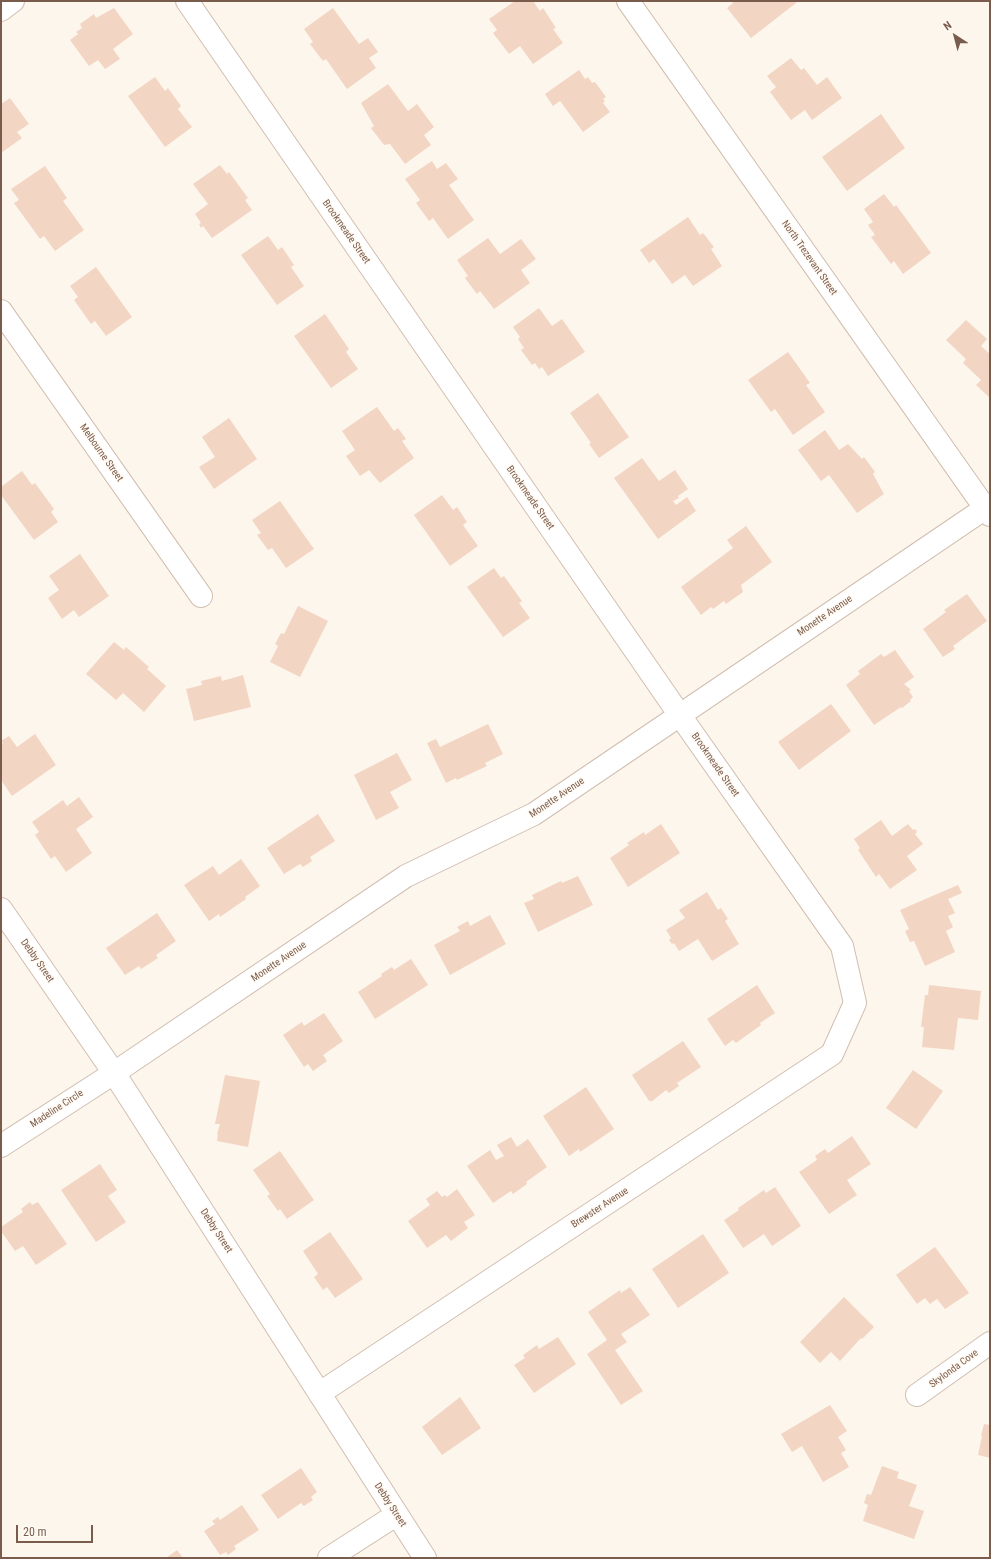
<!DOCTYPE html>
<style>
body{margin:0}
#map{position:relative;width:991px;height:1559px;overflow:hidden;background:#fdf6ec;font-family:"Roboto Condensed",sans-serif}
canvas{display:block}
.frame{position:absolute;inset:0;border:2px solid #7a5c4d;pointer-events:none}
.north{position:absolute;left:935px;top:16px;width:40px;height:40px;-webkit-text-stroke:3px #fffaf3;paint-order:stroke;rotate:324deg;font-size:11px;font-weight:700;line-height:16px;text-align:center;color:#7a5c4d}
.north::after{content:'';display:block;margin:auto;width:14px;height:18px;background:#7a5c4d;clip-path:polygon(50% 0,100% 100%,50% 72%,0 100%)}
.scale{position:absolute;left:16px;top:1525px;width:77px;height:18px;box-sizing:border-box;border:2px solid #7a5c4d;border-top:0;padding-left:5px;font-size:12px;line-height:14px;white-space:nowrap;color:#7a5c4d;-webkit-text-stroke:3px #fffaf3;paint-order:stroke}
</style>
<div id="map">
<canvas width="991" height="1559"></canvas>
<div class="frame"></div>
<div class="north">N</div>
<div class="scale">20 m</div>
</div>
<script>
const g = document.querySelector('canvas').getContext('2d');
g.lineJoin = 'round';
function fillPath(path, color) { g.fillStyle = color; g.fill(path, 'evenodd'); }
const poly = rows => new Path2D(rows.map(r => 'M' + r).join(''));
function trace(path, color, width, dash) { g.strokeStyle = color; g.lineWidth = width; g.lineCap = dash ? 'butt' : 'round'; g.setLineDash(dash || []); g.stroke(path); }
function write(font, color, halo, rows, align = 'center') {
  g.font = font + ' "Roboto Condensed",sans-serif'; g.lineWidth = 3; g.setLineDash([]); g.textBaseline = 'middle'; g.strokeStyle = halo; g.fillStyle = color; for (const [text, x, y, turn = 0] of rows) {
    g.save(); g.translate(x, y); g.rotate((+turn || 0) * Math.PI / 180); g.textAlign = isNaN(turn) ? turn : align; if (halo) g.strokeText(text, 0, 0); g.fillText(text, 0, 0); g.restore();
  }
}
fillPath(poly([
 [515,1,533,1,540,11,543,8,556,28,553,29,563,43,533,64,520,46,509,54,493,33,497,30,489,19],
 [731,1,795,1,796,3,751,38,727,8,733,3],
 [114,8,133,34,113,49,120,59,105,69,98,60,89,66,70,40,78,34,76,32,82,28,80,24,94,14,96,18],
 [333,8,359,44,368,38,378,52,369,58,376,68,347,89,326,59,323,61,310,44,313,42,304,29],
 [791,58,801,70,804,68,817,85,827,77,842,98,812,120,805,110,791,120,770,92,776,87,767,76],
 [579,70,585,79,588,77,592,83,595,82,606,97,603,99,605,101,603,103,610,112,583,132,560,101,553,106,545,94],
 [155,77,165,91,168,88,181,106,178,109,192,127,165,147,128,96],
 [388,84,408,111,417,104,434,127,424,135,431,145,405,164,390,144,384,145,371,128,374,126,361,103],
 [10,98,29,124,17,132,22,138,1,153,1,104],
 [881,114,905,148,847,191,822,157],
 [432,161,437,169,446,163,458,179,449,185,474,220,448,239,433,218,429,221,416,203,420,200,405,179],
 [220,165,227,174,229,172,248,198,245,200,252,210,212,238,203,226,201,228,199,224,201,223,195,214,208,204,193,184],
 [45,166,67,198,63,201,84,230,55,251,44,236,40,239,14,203,19,200,11,189],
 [884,194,894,207,896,205,931,253,903,274,894,261,891,264,871,237,875,235,868,225,873,222,864,209],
 [688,217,700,235,703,233,714,247,711,249,722,266,693,286,685,275,672,284,654,259,649,263,640,250],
 [268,236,278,250,282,247,294,265,291,267,304,286,277,305,241,255],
 [488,238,500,254,521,239,536,259,521,270,530,283,494,309,480,291,477,294,465,278,468,276,457,260],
 [96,267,132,317,106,336,95,321,91,324,74,300,78,297,70,286],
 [539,308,552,326,562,319,585,352,548,376,542,367,539,369,535,363,532,365,521,350,524,348,518,339,520,337,513,327],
 [325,314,349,349,346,352,358,369,331,388,294,336],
 [966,320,987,339,981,346,990,354,990,398,976,385,981,380,963,363,966,359,946,340],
 [788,352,810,383,806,385,825,412,793,435,775,409,771,412,748,380],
 [598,393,629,437,599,458,589,444,591,443,570,413],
 [377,407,394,431,398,428,406,439,402,441,414,458,380,483,369,470,360,476,346,456,355,450,342,431],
 [229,418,257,459,214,489,199,467,215,457,202,437],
 [825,430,839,450,848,444,862,459,864,457,875,472,873,474,884,494,857,513,829,475,821,481,798,450],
 [642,458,659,481,675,470,688,489,678,496,679,498,673,501,676,505,687,497,696,511,658,539,614,478],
 [22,471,32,485,35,483,54,509,51,512,58,522,34,540,1,495,1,487],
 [442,495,453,510,457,507,467,522,463,525,478,546,450,566,414,515],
 [280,501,314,549,286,568,272,548,268,550,257,535,261,533,252,520],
 [746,526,772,562,741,585,743,592,726,604,724,601,713,609,711,607,701,615,681,587,733,548,727,540],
 [80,554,109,596,79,617,74,610,62,619,48,598,59,590,49,576],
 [494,568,501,578,504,576,522,601,519,603,530,618,503,637,467,587],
 [967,594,987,621,953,646,955,649,943,657,923,629,946,612,944,610],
 [298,606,328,621,300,677,270,662,278,646,275,644,281,633,284,634],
 [114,642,124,650,126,647,149,667,147,669,166,686,144,712,123,693,116,700,86,674],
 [895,650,914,677,904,684,911,690,909,691,913,697,910,700,911,701,902,708,901,707,874,725,846,685,860,674,858,671,881,654,884,657],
 [243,675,251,707,194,721,186,689,202,685,201,681,221,676,222,681],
 [831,704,851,731,799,770,778,742],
 [488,724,503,754,485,763,487,766,457,780,456,778,446,783,427,743,436,739,440,747],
 [35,734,56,765,12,796,1,780,1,744,3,743,1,741,9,736,17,747],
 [397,753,412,780,390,792,399,808,376,820,354,775],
 [79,797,93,817,76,829,92,853,66,872,55,856,51,859,35,835,39,832,32,822,63,800,67,806],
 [318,814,335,841,310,857,312,861,303,867,300,864,284,874,267,848],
 [881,820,892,836,908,824,913,830,915,829,917,832,915,834,923,844,907,856,917,870,890,889,879,874,876,877,858,850,860,848,854,839],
 [661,824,680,853,628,887,610,858,629,845,627,843,644,832,645,835],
 [241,859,260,886,245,897,246,899,220,917,219,914,209,921,184,885,213,866,219,875],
 [578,876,593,905,538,932,524,903,534,899,532,895,561,881,562,883],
 [958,885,962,893,948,899,955,913,948,916,953,927,946,931,955,952,925,966,914,941,910,942,905,931,909,929,900,910],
 [707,892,718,910,721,908,728,919,725,921,739,944,712,961,698,939,679,951,674,943,672,944,669,940,671,938,666,930,685,918,679,910],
 [157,913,176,941,156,955,158,958,141,969,139,966,125,975,106,948],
 [490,915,506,944,450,975,434,945,460,931,457,927,468,921,470,926],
 [411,959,428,985,375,1019,358,992,382,976,381,974,392,967,394,970],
 [757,985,775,1013,760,1023,761,1025,736,1043,733,1040,725,1046,707,1019],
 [929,985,981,991,978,1020,958,1018,954,1050,922,1047,924,1027,921,1027,925,995,928,995],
 [324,1013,343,1041,323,1055,327,1061,313,1071,308,1064,304,1067,283,1035,302,1022,304,1026],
 [683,1041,701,1067,677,1083,679,1086,669,1093,666,1090,651,1102,650,1100,649,1101,632,1075],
 [913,1070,943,1091,916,1129,886,1108],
 [225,1075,260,1081,248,1147,217,1141,218,1134,217,1134,220,1124,215,1124],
 [586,1087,614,1129,580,1152,579,1149,569,1156,543,1116],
 [852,1136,871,1164,847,1180,857,1195,829,1214,799,1172,817,1160,815,1156,825,1149,828,1153],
 [511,1137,517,1147,528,1139,547,1167,526,1182,527,1184,513,1194,511,1191,493,1203,467,1166,490,1150,496,1160,504,1156,497,1145],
 [280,1151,314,1200,287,1219,280,1209,278,1211,267,1196,270,1194,253,1170],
 [100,1164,117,1190,108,1196,126,1222,96,1242,61,1190],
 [775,1187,801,1226,772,1246,764,1234,743,1248,724,1220,739,1210,738,1208,764,1190,766,1193],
 [457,1189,475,1215,464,1222,468,1228,451,1241,446,1235,427,1248,408,1221,430,1205,426,1199,437,1191,442,1197,445,1195,447,1197],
 [30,1202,32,1205,38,1202,67,1244,36,1265,23,1246,15,1251,1,1231,1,1227,23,1212,21,1209],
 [330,1232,363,1279,335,1298,327,1287,323,1290,314,1277,318,1274,303,1251],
 [703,1234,729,1273,678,1308,652,1269],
 [935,1247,969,1293,945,1309,937,1299,930,1304,925,1298,917,1304,896,1275],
 [630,1287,650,1315,621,1334,627,1342,615,1350,643,1391,621,1405,587,1354,607,1340,588,1312,620,1290,621,1293],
 [844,1297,874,1327,862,1339,861,1338,840,1361,831,1352,820,1363,800,1342],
 [558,1337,576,1364,534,1393,514,1365,525,1358,523,1355,537,1345,539,1349],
 [460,1397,481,1428,442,1455,422,1427],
 [830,1405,847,1431,838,1437,846,1450,841,1453,849,1467,823,1482,802,1446,792,1452,781,1434],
 [984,1424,990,1425,990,1458,978,1455,982,1436,981,1436],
 [882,1466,899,1472,897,1478,917,1485,909,1506,924,1511,914,1539,863,1521,868,1505,864,1503,867,1494,871,1495],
 [301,1468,317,1492,311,1497,313,1500,304,1506,301,1503,278,1519,261,1495],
 [242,1505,259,1530,234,1546,236,1549,228,1555,226,1552,220,1555,204,1531,215,1524,212,1521,218,1517,220,1520],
 [177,1550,183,1558,166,1558]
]), '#f3d5c3');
const street = poly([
 [187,1,679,714,842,946,855,1003,832,1054,320,1393],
 [628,1,990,515],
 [1,10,13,1],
 [1,311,201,596],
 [1,909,114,1073,425,1558],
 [1,1146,114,1073,406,876,534,814,990,505],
 [917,1395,990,1343],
 [329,1558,396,1515]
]);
trace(street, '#d1beb0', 24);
trace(street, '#fff', 22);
write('10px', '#7a5c4d', '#fffaf3', [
 ["Brookmeade Street",346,232,55],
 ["North Trezevant Street",809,258,55],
 ["Melbourne Street",101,453,55],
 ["Brookmeade Street",530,498,55],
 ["Monette Avenue",825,616,-34],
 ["Brookmeade Street",715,765,55],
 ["Monette Avenue",557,798,-34],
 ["Debby Street",37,961,55],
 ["Monette Avenue",279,962,-34],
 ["Madeline Circle",57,1109,-33],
 ["Brewster Avenue",600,1208,-33],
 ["Debby Street",216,1231,57],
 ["Skylonda Cove",954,1369,-36],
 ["Debby Street",390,1505,57]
]);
</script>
